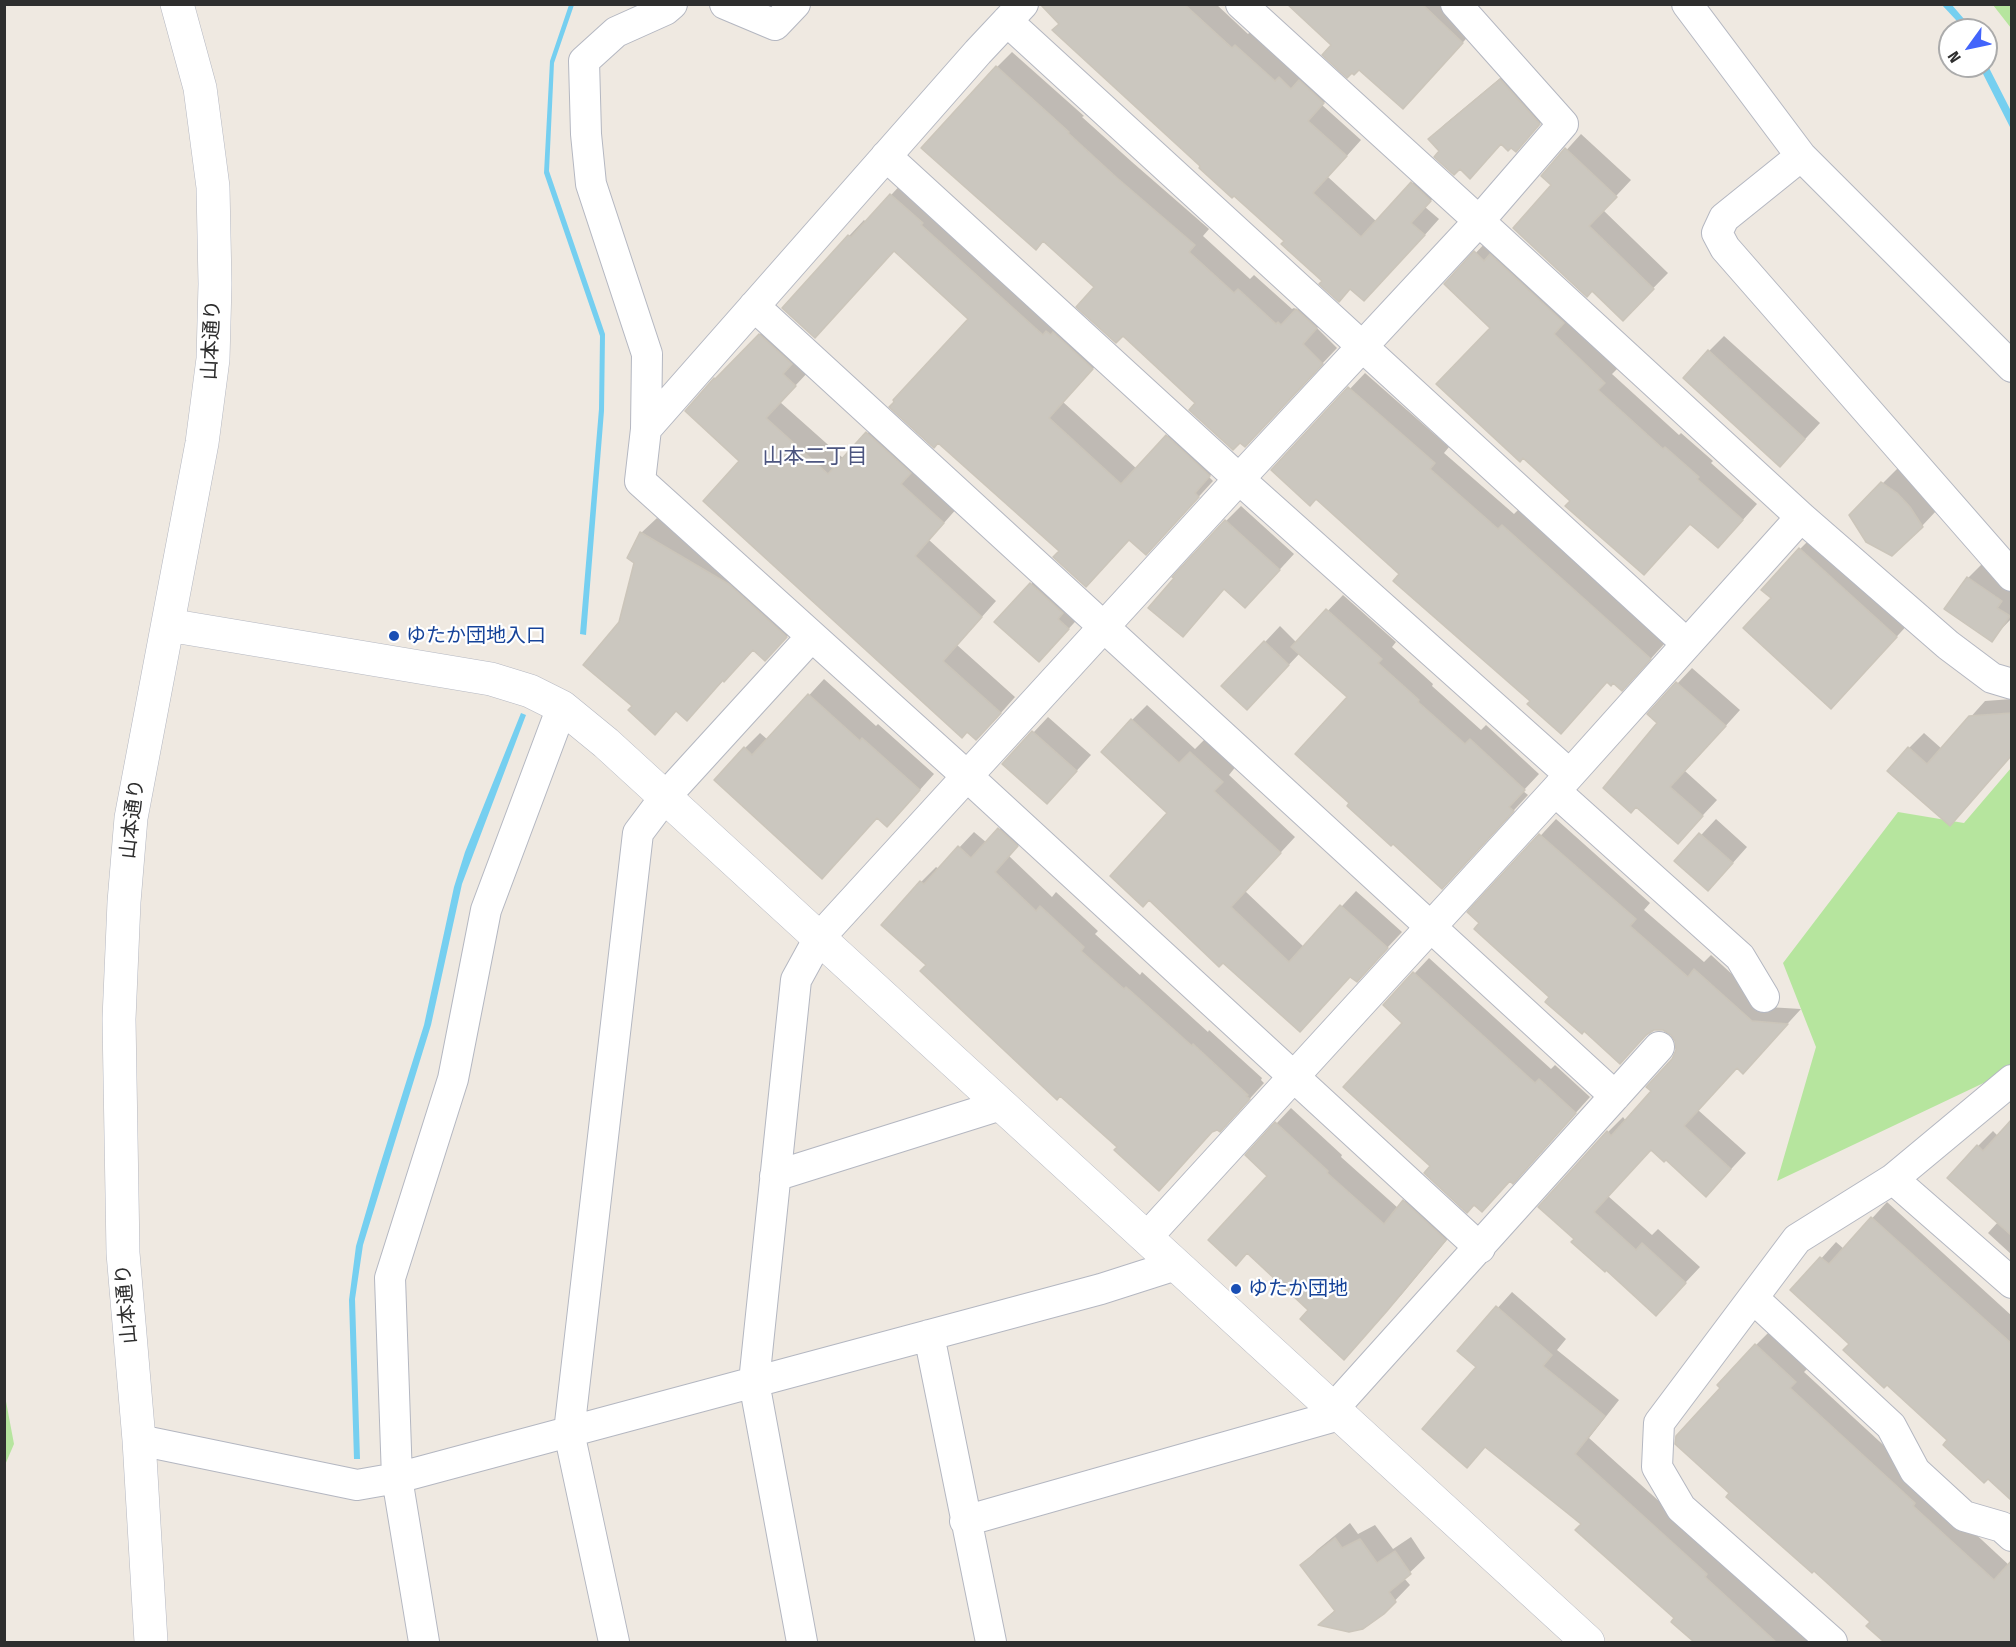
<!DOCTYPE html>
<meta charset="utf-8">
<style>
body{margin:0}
#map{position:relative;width:2016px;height:1647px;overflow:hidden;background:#efe9e1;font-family:"Fira Sans Condensed",sans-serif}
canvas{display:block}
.frame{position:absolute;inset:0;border:6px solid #2e2e2e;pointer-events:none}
.north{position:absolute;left:1938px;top:18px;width:60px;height:60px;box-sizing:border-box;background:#fff;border:2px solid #ababab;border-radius:50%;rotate:237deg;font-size:16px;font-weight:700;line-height:24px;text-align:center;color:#2e2e2e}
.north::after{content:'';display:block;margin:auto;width:21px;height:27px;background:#4264fb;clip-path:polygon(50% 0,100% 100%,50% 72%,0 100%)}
</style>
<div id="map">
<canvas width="2016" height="1647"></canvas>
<div class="frame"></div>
<div class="north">N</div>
</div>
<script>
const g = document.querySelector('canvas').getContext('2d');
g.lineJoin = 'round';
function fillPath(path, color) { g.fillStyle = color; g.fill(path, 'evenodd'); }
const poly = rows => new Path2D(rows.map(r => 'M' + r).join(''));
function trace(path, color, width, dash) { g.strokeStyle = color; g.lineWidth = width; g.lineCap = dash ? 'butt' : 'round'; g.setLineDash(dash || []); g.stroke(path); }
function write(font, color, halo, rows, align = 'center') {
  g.font = font + ' "Fira Sans Condensed","Noto Sans JP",sans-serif'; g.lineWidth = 4.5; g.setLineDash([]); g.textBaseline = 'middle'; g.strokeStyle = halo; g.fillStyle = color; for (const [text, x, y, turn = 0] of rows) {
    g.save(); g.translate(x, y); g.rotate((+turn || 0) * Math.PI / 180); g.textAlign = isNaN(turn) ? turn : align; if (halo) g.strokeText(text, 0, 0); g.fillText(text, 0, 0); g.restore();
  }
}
fillPath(poly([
 [1993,5,2011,5,2011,28],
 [2011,768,2011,1070,1777,1181,1816,1047,1783,963,1898,812,1964,823],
 [5,1396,14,1444,5,1465,4,1465]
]), '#b6e59e');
fillPath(poly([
 [569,5,574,5,554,63,549,171,605,334,604,411,586,635,580,634,599,409,600,336,544,173,550,61],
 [1942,5,1952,5,1964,19,1970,30,1961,30,1956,20],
 [1986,62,2011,111,2011,129,1979,66,1986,66],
 [521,713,526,715,462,884,431,1025,363,1245,355,1299,360,1459,354,1459,349,1300,356,1246,376,1178,424,1025,454,887,465,852]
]), '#75cff0');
fillPath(poly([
 [1052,4,1216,4,1248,34,1251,31,1338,87,1322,105,1361,140,1328,177,1377,222,1427,168,1445,185,1425,207,1439,219,1414,247,1351,288,1339,300,1324,280,1286,241,1202,166,1061,23],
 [1290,4,1452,4,1477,27,1403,107],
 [1012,52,1084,116,1082,117,1132,162,1209,229,1203,236,1250,279,1254,275,1292,309,1294,308,1297,310,1312,295,1331,312,1317,328,1337,348,1260,430,1198,402,1096,287,997,67],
 [1516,65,1554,108,1516,150,1502,142,1441,151,1430,139,1445,124],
 [1581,134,1631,180,1603,210,1668,273,1623,319,1592,289,1553,185,1543,176],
 [906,179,1107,353,1063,402,1137,469,1182,421,1224,460,1209,477,1213,481,1162,537,1130,538,1086,585,1061,551,970,319,894,250,784,308,849,236,864,220,866,222],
 [1491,237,1619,367,1612,374,1679,435,1681,433,1713,461,1711,463,1757,504,1733,531,1572,501,1492,328,1446,284],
 [775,319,810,370,780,402,844,459,882,418,958,507,929,540,996,601,957,645,1015,697,992,723,741,461,687,411,715,379],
 [1724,336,1820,423,1795,450,1709,351],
 [1365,373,1449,447,1444,453,1514,514,1518,510,1665,643,1637,674,1608,681,1561,732,1532,701,1401,574,1316,497,1273,470],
 [1898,468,1937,510,1922,526,1851,515],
 [1241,506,1294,554,1260,591,1225,588,1183,635,1226,521],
 [657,518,745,570,802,621,765,659,754,648,687,719,677,710,634,706,620,622,636,562,629,557,641,533],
 [1815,534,1911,621,1847,691,1773,598,1800,549],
 [1984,562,2012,582,2012,618,1991,640,1946,609,1968,578],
 [1046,568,1083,613,1054,645,996,622],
 [1343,595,1396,642,1392,647,1433,684,1432,686,1481,730,1486,725,1539,774,1523,791,1528,795,1457,872,1351,803,1349,697,1300,653,1262,693,1224,686,1280,626,1297,643],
 [1692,668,1740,710,1685,771,1717,800,1678,842,1659,723,1649,714],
 [824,679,876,726,878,724,934,774,902,810,878,817,837,861,745,748,760,733,768,740],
 [2012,699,2012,755,1965,808,1909,748,1924,733,1942,749,1985,701],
 [1147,705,1195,749,1206,738,1237,765,1229,775,1295,837,1245,891,1304,947,1356,891,1402,932,1372,964,1351,976,1300,1030,1169,813,1132,720],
 [1048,717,1091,755,1062,787,1004,764],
 [1014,814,1032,830,1009,856,1052,897,1056,892,1098,931,1095,934,1140,975,1142,972,1208,1032,1209,1030,1262,1078,1261,1080,1264,1083,1235,1115,1215,1129,1174,1174,1119,1147,928,965,921,882,936,867,939,869,974,832,987,843],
 [1556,819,1650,903,1644,910,1704,962,1711,955,1768,1007,1801,1009,1758,1056,1738,1066,1698,1110,1746,1153,1721,1180,1666,1158,1651,1149,1608,1196,1652,1235,1658,1229,1700,1267,1656,1314,1606,1269,1573,1242,1608,1132,1623,1117,1626,1121,1653,1091,1677,1051,1677,1042,1672,1034,1663,1029,1653,1029,1620,1062,1551,997,1470,912],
 [1716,819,1747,847,1723,874,1677,861],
 [1429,958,1551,1069,1555,1065,1590,1097,1528,1166,1511,1180,1497,1195,1432,1166,1405,1023,1385,1005],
 [1291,1108,1342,1155,1341,1157,1398,1208,1419,1186,1460,1224,1402,1294,1359,1342,1310,1310,1269,1175,1276,1124],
 [2012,1121,2012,1255,1988,1233,1998,1222,1978,1146,1993,1131,1998,1136],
 [1887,1202,2012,1316,2012,1499,1851,1343,1793,1290,1836,1242,1844,1249],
 [1512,1292,1566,1339,1557,1350,1619,1400,1589,1438,1722,1558,1719,1561,1809,1642,1696,1642,1673,1622,1676,1618,1583,1523,1486,1446,1467,1466,1478,1367,1459,1351],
 [1771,1330,1810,1366,1804,1372,1929,1487,1927,1489,2010,1566,2012,1564,2012,1642,1886,1642,1869,1626,1872,1622,1731,1493,1722,1388,1756,1345],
 [1350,1523,1358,1534,1375,1525,1393,1549,1411,1537,1425,1558,1404,1578,1410,1585,1383,1613,1321,1624,1336,1609,1302,1565,1317,1550]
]), '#0003');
const building = poly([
 [1040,4,1184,4,1232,48,1235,45,1275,81,1279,77,1291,89,1299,80,1324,103,1308,121,1347,156,1313,193,1361,237,1411,182,1431,201,1411,223,1425,235,1364,301,1350,289,1339,302,1319,284,1322,281,1281,244,1284,241,1234,196,1232,198,1199,168,1200,166,1052,30,1059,24,1040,4],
 [1287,4,1422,4,1463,43,1403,109,1359,70,1354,75,1352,73,1347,78,1322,55,1331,45,1287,4],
 [996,66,1069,132,1068,133,1117,178,1195,245,1189,252,1234,293,1238,289,1276,324,1278,322,1281,325,1296,309,1317,328,1303,344,1323,364,1245,447,1240,443,1233,450,1189,410,1195,403,1123,336,1116,343,1076,307,1094,287,1043,241,1036,250,921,148,996,66],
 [1500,79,1540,124,1516,152,1511,148,1508,151,1501,144,1470,179,1460,169,1454,175,1434,157,1439,151,1428,139,1500,79],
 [1565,148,1617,197,1589,226,1654,289,1623,321,1592,291,1587,297,1513,228,1551,185,1541,176,1565,148],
 [890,194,923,223,921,225,1043,335,1046,331,1051,335,1053,332,1093,369,1049,418,1121,484,1166,435,1210,476,1195,493,1199,497,1146,555,1129,540,1086,587,1053,557,1059,551,938,443,934,448,889,407,894,402,893,400,968,319,894,251,815,338,782,308,848,235,851,237,890,194],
 [1474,251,1484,261,1490,254,1564,323,1554,334,1605,383,1598,390,1663,449,1665,447,1699,477,1697,479,1743,520,1718,548,1690,524,1644,575,1565,506,1570,501,1523,458,1520,462,1436,384,1490,328,1444,284,1474,251],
 [759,334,792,364,783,374,796,386,766,418,828,474,866,432,911,473,901,484,944,523,915,556,982,617,943,661,1001,713,976,740,967,732,962,738,703,501,739,461,685,411,714,378,715,379,759,334],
 [1708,350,1805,439,1780,467,1683,378,1708,350],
 [1348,387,1435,463,1430,469,1498,529,1502,525,1651,659,1622,691,1613,683,1611,686,1607,682,1561,734,1527,704,1530,701,1393,581,1399,574,1316,499,1310,506,1271,470,1348,387],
 [1881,482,1897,493,1910,507,1923,527,1892,556,1866,542,1849,515,1881,482],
 [1225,520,1280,570,1245,608,1224,589,1183,637,1148,608,1174,578,1172,577,1225,520],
 [640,532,730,585,787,637,765,661,753,650,724,682,723,680,687,721,676,711,655,735,628,710,632,706,583,665,619,622,634,563,627,558,640,532],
 [1799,548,1897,637,1831,709,1743,628,1771,598,1761,590,1799,548],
 [1967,577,2002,601,1997,608,2010,616,1992,642,1944,609,1967,577],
 [1030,583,1063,613,1058,619,1069,629,1039,662,994,622,1030,583],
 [1326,609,1382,659,1378,663,1419,700,1418,702,1465,744,1470,739,1525,790,1509,807,1514,811,1442,889,1393,844,1391,846,1347,806,1349,803,1295,754,1347,697,1291,647,1326,609],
 [1264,641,1289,665,1247,710,1221,686,1264,641],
 [1676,682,1726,726,1670,787,1703,816,1678,844,1636,807,1631,813,1603,788,1657,723,1647,714,1676,682],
 [808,694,860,741,862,738,920,790,887,827,877,818,822,879,714,780,744,747,752,755,808,694],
 [2012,713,2012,755,1950,826,1887,771,1908,747,1927,764,1969,716,2012,713],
 [1131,719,1179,763,1190,752,1223,782,1214,791,1281,853,1231,907,1289,962,1340,905,1388,948,1357,982,1350,977,1300,1032,1223,963,1219,967,1149,900,1143,907,1110,876,1167,813,1101,752,1131,719],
 [1032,731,1077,771,1047,804,1002,764,1032,731],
 [998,828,1018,846,995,872,1036,911,1040,906,1084,947,1081,951,1124,989,1126,987,1192,1046,1193,1044,1248,1095,1246,1096,1250,1099,1220,1132,1217,1130,1212,1132,1159,1191,1114,1150,1117,1147,1060,1096,1057,1100,920,971,926,965,881,925,920,881,924,884,958,846,971,858,998,828],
 [1699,833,1733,863,1708,891,1674,861,1699,833],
 [1539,834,1636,919,1630,926,1688,977,1694,969,1752,1021,1788,1024,1743,1074,1737,1068,1684,1126,1731,1169,1706,1197,1666,1160,1664,1162,1651,1150,1594,1212,1636,1250,1642,1243,1686,1283,1656,1316,1606,1270,1605,1272,1571,1242,1574,1239,1538,1207,1607,1131,1611,1136,1651,1091,1646,1087,1672,1059,1676,1050,1675,1041,1671,1035,1663,1030,1654,1030,1646,1035,1620,1064,1584,1031,1582,1034,1545,1002,1549,997,1474,929,1479,923,1467,912,1539,834],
 [1413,972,1535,1083,1539,1079,1576,1113,1513,1184,1510,1181,1482,1212,1474,1205,1467,1213,1424,1173,1430,1166,1343,1087,1402,1023,1383,1005,1413,972],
 [2012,1119,2012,1236,1947,1178,1977,1145,1983,1151,2012,1119],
 [1275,1122,1328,1171,1327,1173,1384,1224,1403,1200,1446,1240,1387,1311,1344,1360,1300,1319,1308,1310,1247,1253,1236,1266,1208,1240,1267,1176,1245,1155,1275,1122],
 [1871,1217,2012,1344,2012,1501,1988,1479,1984,1483,1943,1445,1947,1440,1887,1385,1884,1388,1843,1350,1849,1344,1790,1290,1820,1257,1829,1264,1871,1217],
 [1496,1306,1552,1355,1543,1366,1605,1416,1575,1454,1707,1574,1705,1577,1776,1642,1694,1642,1671,1622,1674,1618,1575,1530,1581,1524,1485,1447,1467,1468,1422,1429,1476,1367,1457,1351,1496,1306],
 [1755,1344,1796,1382,1790,1388,1915,1503,1913,1506,1994,1580,2012,1560,2012,1642,1884,1642,1866,1626,1870,1622,1814,1571,1812,1573,1726,1497,1729,1493,1675,1444,1676,1436,1720,1388,1717,1385,1755,1344],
 [1335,1538,1342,1548,1360,1539,1377,1563,1395,1551,1411,1574,1389,1592,1396,1602,1384,1614,1363,1629,1349,1632,1318,1625,1335,1611,1300,1565,1335,1538]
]);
fillPath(building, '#cbc7bf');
trace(building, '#cbc5ba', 1.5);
const street = poly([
 [672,4,665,10,616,32,584,61,586,134,591,184,647,354,646,429,640,481,968,777,1480,1248],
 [725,4,775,25,795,4],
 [1241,4,1479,221,1801,517,1948,645,1992,678,2012,684],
 [1687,4,1801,156,2012,367],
 [1007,21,1687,644],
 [886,156,1239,479,1569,774],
 [1801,156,1724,218,1717,233,1725,248,2012,576],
 [754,306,1615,1096],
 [646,429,978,52,1023,4],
 [1555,791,1740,957,1764,997],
 [775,1176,1001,1105],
 [1893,1179,2012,1283],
 [1146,1238,1555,791,1801,517],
 [1753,1298,1891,1426,1915,1471,1964,1516,2002,1527,2012,1536],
 [929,1335,991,1642],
 [1333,1409,1659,1047],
 [139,1440,357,1485,397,1478,1101,1289,1176,1265],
 [965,1521,1339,1415],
 [424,1642,397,1478,390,1278,453,1079,486,910,562,707],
 [614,1642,569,1432,638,833,665,797,812,636],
 [802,1642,754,1382,796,980,819,938,1239,479,1479,221,1563,124,1456,4],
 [1832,1642,1681,1508,1657,1467,1659,1423,1797,1239,1893,1179,2012,1080]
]);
const secondary = poly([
 [168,625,491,679,530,691,562,707,606,743,1588,1642],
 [151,1642,139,1440,123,1253,119,1019,124,902,131,818,202,443,213,359,215,284,213,187,200,88,177,4]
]);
trace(street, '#b4b7c1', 32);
trace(secondary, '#b4b7c1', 34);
trace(street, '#fff', 30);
trace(secondary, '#fff', 33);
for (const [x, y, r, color] of [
 [394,636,6,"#1a4fb4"],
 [1236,1289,6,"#1a4fb4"]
]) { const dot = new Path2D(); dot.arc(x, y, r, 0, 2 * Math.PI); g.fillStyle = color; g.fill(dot); trace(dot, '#fff', 2); }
write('20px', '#2e2e2e', '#fff', [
 ["山本通り",212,340,-87],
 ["山本通り",133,819,-83],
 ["山本通り",127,1304,-95]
]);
write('20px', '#164399', '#fff', [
 ["ゆたか団地入口",406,636],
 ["ゆたか団地",1248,1289]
], 'left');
write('21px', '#4d5680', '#fff', [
 ["山本二丁目",815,457]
]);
</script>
